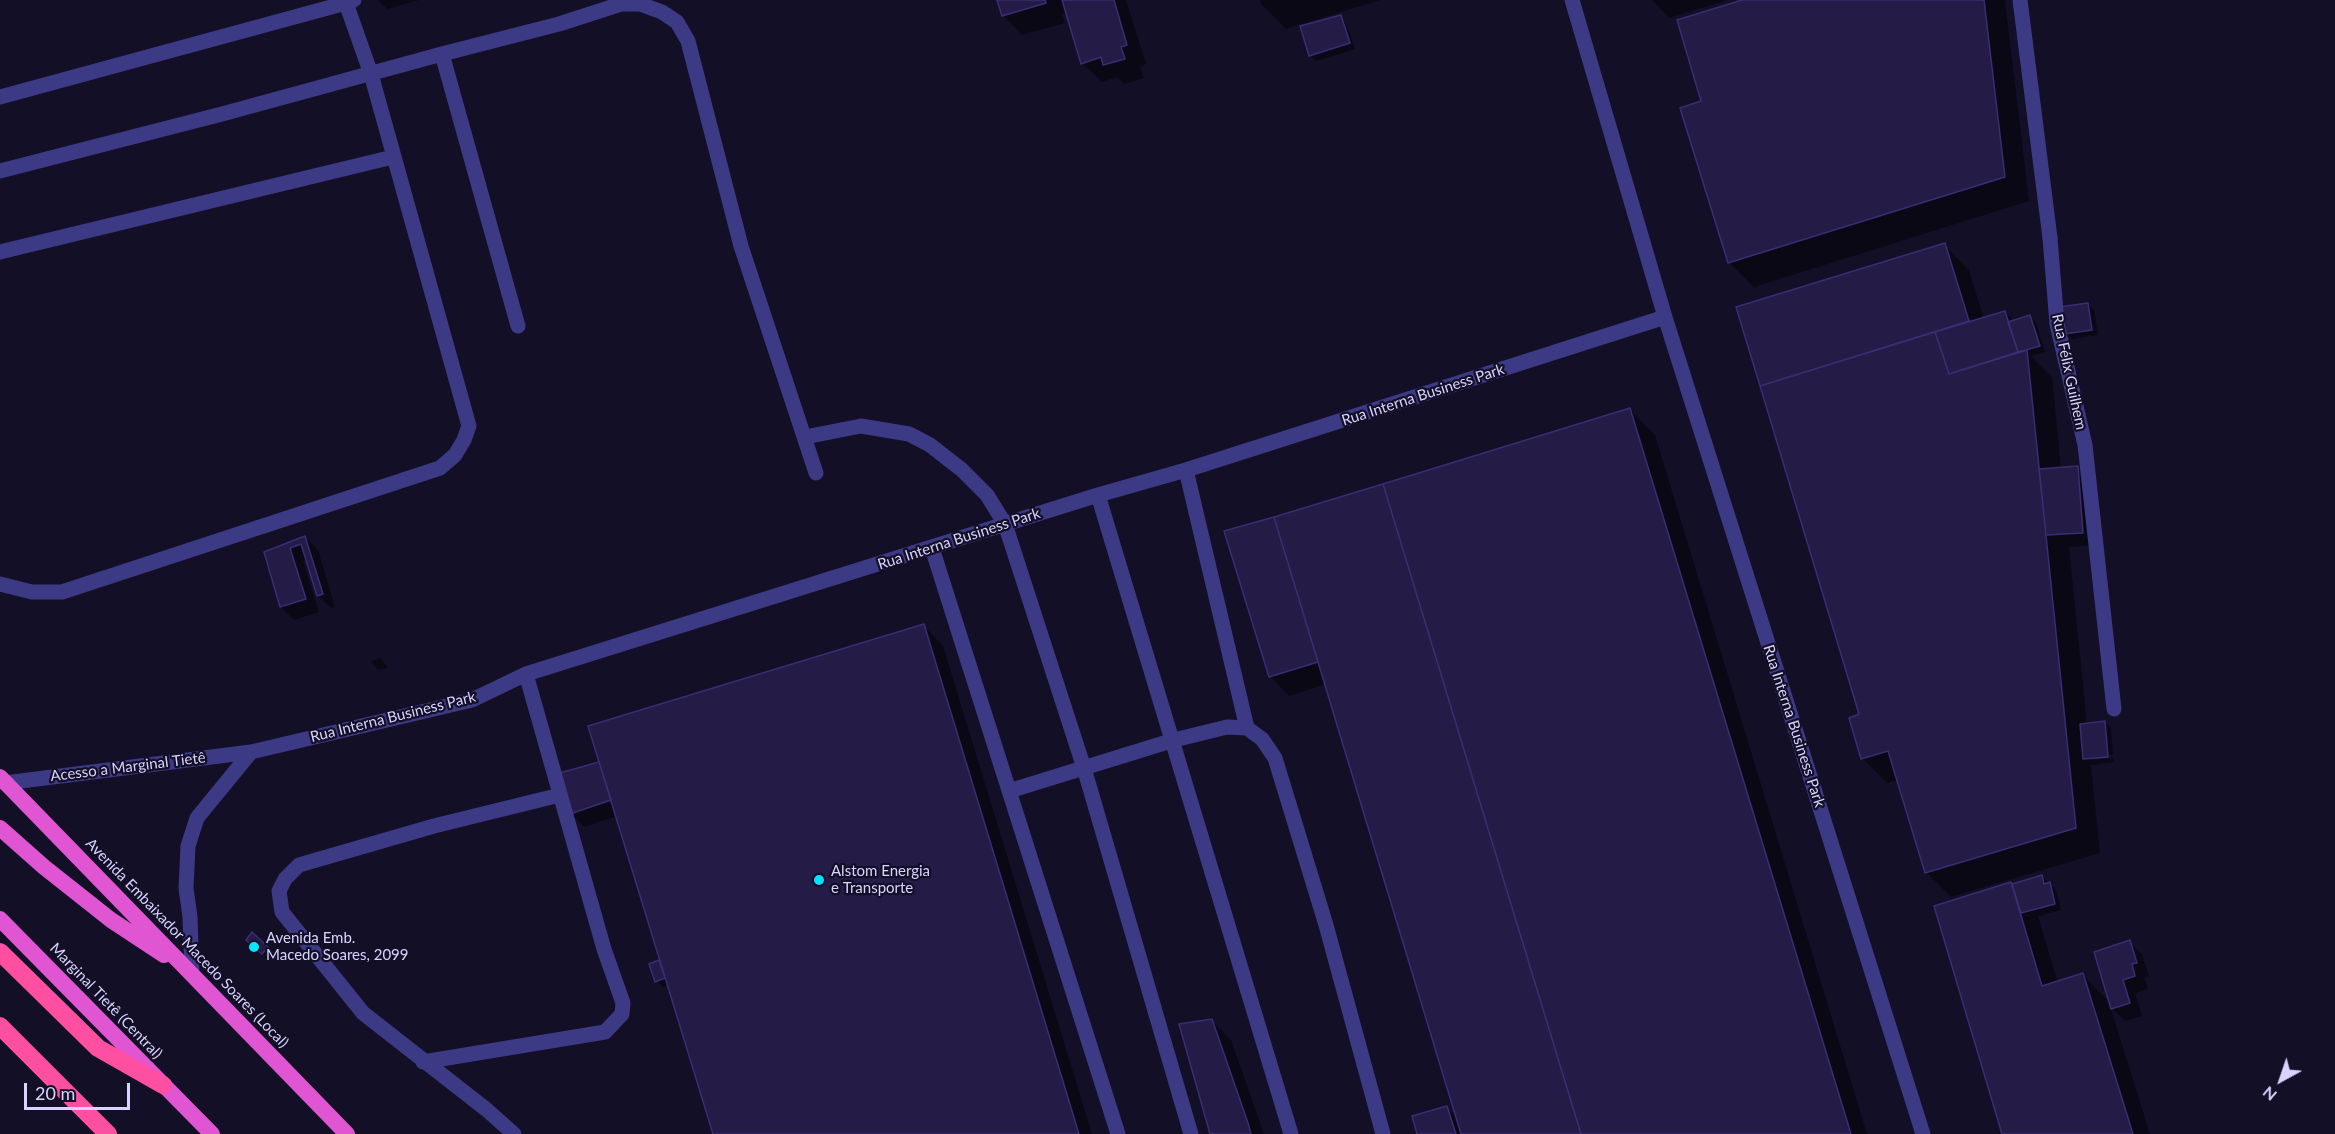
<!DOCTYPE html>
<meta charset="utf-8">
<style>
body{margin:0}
#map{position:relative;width:2335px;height:1134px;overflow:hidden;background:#130f26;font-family:Lato,sans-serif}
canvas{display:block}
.north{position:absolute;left:2251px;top:1050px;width:60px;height:60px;-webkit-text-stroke:4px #130f26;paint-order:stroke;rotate:220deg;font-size:16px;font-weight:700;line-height:24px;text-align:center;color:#d9d4ff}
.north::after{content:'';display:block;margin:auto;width:21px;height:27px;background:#d9d4ff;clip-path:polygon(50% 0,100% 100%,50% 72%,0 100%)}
.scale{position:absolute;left:24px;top:1083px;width:106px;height:27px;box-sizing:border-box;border:3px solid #d9d4ff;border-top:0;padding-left:8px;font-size:18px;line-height:21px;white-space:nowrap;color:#d9d4ff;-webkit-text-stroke:4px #130f26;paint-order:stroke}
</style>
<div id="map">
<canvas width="2335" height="1134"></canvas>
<div class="north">N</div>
<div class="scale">20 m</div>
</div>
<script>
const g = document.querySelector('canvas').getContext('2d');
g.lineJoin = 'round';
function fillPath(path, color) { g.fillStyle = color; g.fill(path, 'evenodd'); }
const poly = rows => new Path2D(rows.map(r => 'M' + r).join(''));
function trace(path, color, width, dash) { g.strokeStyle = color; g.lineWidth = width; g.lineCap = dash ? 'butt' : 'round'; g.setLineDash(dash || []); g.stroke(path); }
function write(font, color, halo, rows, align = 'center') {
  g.font = font + ' Lato,sans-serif'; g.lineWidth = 4.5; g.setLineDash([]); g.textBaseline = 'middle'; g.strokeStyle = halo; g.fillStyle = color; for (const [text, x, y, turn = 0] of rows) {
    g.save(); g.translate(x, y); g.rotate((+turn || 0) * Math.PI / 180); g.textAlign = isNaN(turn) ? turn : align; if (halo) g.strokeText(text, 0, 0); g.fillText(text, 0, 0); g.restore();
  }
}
fillPath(poly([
 [378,0,419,0,387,9],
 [998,0,1126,0,1146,64,1140,67,1144,78,1124,84,1117,77,1102,82,1082,63,1067,12,1062,14,1065,23,1022,35,1003,15],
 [1260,0,1380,0,1302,24,1302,27,1340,17,1346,23,1355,49,1317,61,1310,55,1301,24,1286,29,1261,4],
 [1652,0,1727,0,1669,18],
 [1748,0,2005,0,2029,201,1754,287,1729,262,1703,102],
 [1944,245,1969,270,1984,319,2005,312,2014,321,2030,316,2036,323,2045,352,2031,356,2052,377,2061,469,2077,468,2090,481,2096,545,2069,547,2087,724,2105,722,2111,729,2113,755,2091,757,2091,760,2113,758,2114,762,2091,765,2100,853,1951,897,1926,872,1898,780,1887,783,1862,758,1861,715,1737,308],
 [2087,304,2094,310,2098,335,2072,339,2065,333],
 [1630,410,1655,435,1867,1134,1419,1134,1447,1108,1457,1118,1326,684,1289,696,1270,676],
 [305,537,318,550,335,607,331,608,318,595,307,560,303,561,319,612,294,620,281,607,265,553],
 [924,626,943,646,1092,1134,714,1134,668,985,663,987,656,981,651,965,661,961,617,816,584,827,571,813,558,775,601,763],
 [380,658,388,668,378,670,371,661],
 [2042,876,2056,890,2061,910,2038,916,2058,983,2083,975,2110,1003,2129,942,2142,955,2149,976,2144,977,2148,989,2135,993,2142,1016,2125,1021,2110,1006,2150,1134,2004,1134,2011,884,2013,885],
 [254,946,267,948,273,954,269,959],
 [1212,1021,1231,1040,1264,1134,1211,1134]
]), '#0007');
const building = poly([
 [997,0,1045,0,1046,3,1002,16,997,0],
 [1062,0,1114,0,1127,45,1121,47,1125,59,1103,65,1101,57,1081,64,1062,0],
 [1742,0,1984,0,2005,177,1728,263,1680,108,1701,101,1677,20,1742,0],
 [1341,15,1350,43,1309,56,1300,26,1341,15],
 [1945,243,1969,321,1760,386,1736,307,1945,243],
 [2088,303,2092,330,2064,334,2059,307,2088,303],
 [2005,311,2018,352,1949,374,1935,332,2005,311],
 [2030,315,2040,346,2018,352,2008,322,2030,315],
 [1935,332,1949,374,2027,350,2076,828,1925,873,1888,751,1861,759,1849,718,1859,714,1760,386,1935,332],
 [1630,408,1851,1134,1581,1134,1383,484,1630,408],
 [2078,466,2083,533,2046,535,2039,469,2078,466],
 [1383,484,1539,996,1581,1134,1461,1134,1274,517,1383,484],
 [1274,517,1318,662,1269,677,1224,531,1274,517],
 [305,536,323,594,317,596,301,544,290,548,306,599,280,607,264,552,305,536],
 [924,624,1079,1134,713,1134,588,726,924,624],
 [2105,721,2108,757,2083,759,2080,724,2105,721],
 [599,762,611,800,570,814,556,774,599,762],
 [2042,875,2044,884,2050,882,2055,904,2021,913,2012,884,2042,875],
 [2011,882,2042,986,2083,973,2133,1134,2002,1134,1934,906,2011,882],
 [252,932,268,947,262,954,246,940,252,932],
 [2130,940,2137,963,2132,964,2135,976,2123,980,2130,1003,2111,1009,2094,952,2130,940],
 [659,960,665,978,655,982,649,964,659,960],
 [1212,1019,1248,1123,1251,1134,1210,1134,1179,1024,1212,1019],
 [1447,1106,1456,1134,1417,1134,1412,1116,1447,1106]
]);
fillPath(building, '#241b47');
trace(building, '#3b2d73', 1.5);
trace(poly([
 [1572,0,1665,317,1923,1134],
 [442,54,518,326],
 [0,97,346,3,345,0],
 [0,171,222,114,442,54,559,24,621,4,640,4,662,12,677,22,688,41,741,246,816,473],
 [2050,238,2057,324,2085,445,2114,709],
 [0,252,393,157],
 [805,437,861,426,909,434,930,445,962,470,987,495,1005,524,1084,768,1191,1134],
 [1186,470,1247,728],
 [1098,495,1291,1134],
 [932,548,1118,1134],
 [0,584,32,592,62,592,440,468,455,455,464,440,469,426,371,74,346,3,354,0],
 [5,783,251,752,472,700,526,674,1098,495,1186,470,1665,317],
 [1009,791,1174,740,1227,727,1247,728,1262,739,1275,758,1326,925,1383,1134],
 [192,974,190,917,186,888,188,846,197,818,251,752],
 [423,1062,605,1032,622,1014,623,1003,604,949,526,674],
 [514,1134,487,1110,363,1013,282,912,279,891,285,879,299,865,434,826,560,795]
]), '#3d3a85', 15);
trace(poly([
 [2020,0,2050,238]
]), '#3d3a85', 15);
trace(poly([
 [0,777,347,1134],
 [0,828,44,867,111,920,164,955],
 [0,919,212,1134]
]), '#e055d1', 16);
trace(poly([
 [0,952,98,1048,163,1085],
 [0,1026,108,1134]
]), '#ff4fa3', 18);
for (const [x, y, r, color] of [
 [819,880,6,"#00e5ff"],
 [254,947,6,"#00e5ff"]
]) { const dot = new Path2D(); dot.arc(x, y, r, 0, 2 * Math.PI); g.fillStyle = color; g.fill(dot); trace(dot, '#130f26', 2); }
write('15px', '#d9d4ff', '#130f26', [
 ["Rua Félix Guilhem",2069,372,78],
 ["Rua Interna Business Park",1423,395,-18],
 ["Rua Interna Business Park",959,539,-18],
 ["Rua Interna Business Park",393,717,-14],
 ["Rua Interna Business Park",1794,726,72],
 ["Acesso a Marginal Tietê",128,767,-7],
 ["Avenida Embaixador Macedo Soares (Local)",187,943,46],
 ["Marginal Tietê (Central)",106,1001,46]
]);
write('15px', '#d9d4ff', '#130f26', [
 ["Alstom Energia",831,871],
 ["e Transporte",831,888],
 ["Avenida Emb.",266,938],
 ["Macedo Soares, 2099",266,955]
], 'left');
</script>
